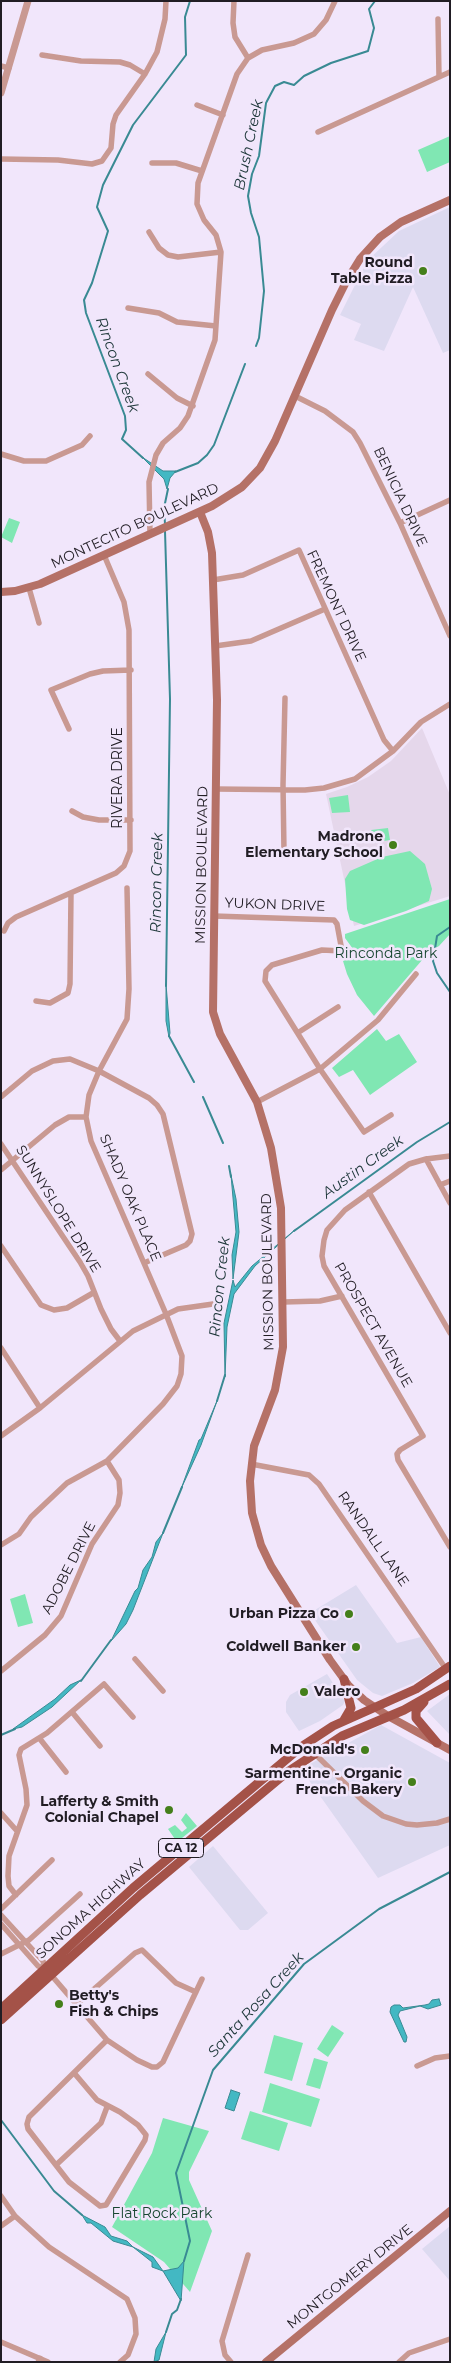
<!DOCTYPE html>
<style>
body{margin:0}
#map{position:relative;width:451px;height:2363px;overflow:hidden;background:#f1e6fb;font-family:Montserrat,sans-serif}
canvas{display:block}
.frame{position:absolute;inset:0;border:2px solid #211d24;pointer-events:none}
</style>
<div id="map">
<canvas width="451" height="2363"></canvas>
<div class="frame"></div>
</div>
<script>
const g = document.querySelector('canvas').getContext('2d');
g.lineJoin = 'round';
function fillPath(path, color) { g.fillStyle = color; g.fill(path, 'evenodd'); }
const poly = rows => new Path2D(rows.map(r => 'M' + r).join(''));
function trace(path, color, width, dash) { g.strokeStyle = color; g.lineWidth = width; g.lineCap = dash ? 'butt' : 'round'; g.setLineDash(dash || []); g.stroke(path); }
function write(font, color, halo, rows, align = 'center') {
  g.font = font + ' Montserrat,sans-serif'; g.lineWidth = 5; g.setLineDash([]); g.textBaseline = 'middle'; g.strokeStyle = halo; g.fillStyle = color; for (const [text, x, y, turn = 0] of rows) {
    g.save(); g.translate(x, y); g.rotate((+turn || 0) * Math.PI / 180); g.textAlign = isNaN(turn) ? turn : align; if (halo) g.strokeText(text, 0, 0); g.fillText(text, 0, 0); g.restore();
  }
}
fillPath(poly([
 [450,207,450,350,443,353,413,287,384,351,354,340,361,324,340,315,367,261,399,231],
 [356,1585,397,1643,421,1637,440,1667,413,1683,382,1696,373,1693,357,1680,310,1613],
 [327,1674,345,1701,343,1705,320,1721,299,1731,286,1712,286,1702,290,1695],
 [450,1694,450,1735,427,1711],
 [381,1725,450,1763,450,1845,378,1878,301,1769],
 [213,1846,268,1913,248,1930,240,1930,189,1867],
 [450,2226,450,2281,422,2249]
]), '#dddaf0');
fillPath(poly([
 [422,728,450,795,450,896,354,926,326,794,347,787,368,777,391,761]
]), '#e5d7eb');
fillPath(poly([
 [450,136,450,162,427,172,418,150],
 [9,518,20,522,12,543,1,537],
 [348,795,350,812,332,813,329,798],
 [388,828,390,840,372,843,371,830],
 [410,851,425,864,432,889,429,901,406,911,364,925,350,920,347,909,345,879,350,871,382,857],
 [450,899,450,934,439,946,429,952,374,1016,357,995,347,974,343,961,353,955,353,949,345,938,345,934],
 [377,1029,386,1041,399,1034,417,1062,370,1095,353,1070,339,1077,332,1068],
 [25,1594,33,1623,18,1627,10,1599],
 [186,1813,197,1826,177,1842,168,1829,175,1825,182,1832,187,1828,181,1820],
 [332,2025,344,2033,328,2057,317,2049],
 [274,2035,303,2043,292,2081,264,2073],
 [314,2058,328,2062,320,2089,306,2085],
 [270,2083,320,2099,311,2127,262,2112],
 [250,2111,288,2123,279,2151,241,2139],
 [163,2118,209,2131,189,2172,189,2180,212,2231,190,2292,164,2262,112,2227,152,2153]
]), '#80e7b3');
const water = poly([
 [142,457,163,471,176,471,170,478,167,489,164,479,142,457],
 [166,984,170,1033,169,1037,166,1021,166,984],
 [231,1175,236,1199,239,1232,233,1279,232,1255,236,1232,231,1175],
 [296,1229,255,1266,234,1294,227,1327,225,1377,224,1323,233,1280,235,1287,252,1266,296,1229],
 [217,1401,201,1445,181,1489,199,1440,201,1439,217,1401],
 [163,1533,133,1610,126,1624,111,1641,135,1591,138,1588,143,1570,152,1557,156,1542,163,1533],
 [81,1680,52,1707,22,1727,13,1729,55,1699,70,1685,81,1680],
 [439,1999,441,2005,428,2009,420,2006,400,2011,398,2015,407,2037,406,2042,404,2042,390,2012,391,2007,394,2005,400,2005,403,2008,425,2005,429,2004,432,2000,439,1999],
 [231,2090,240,2093,234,2111,225,2108,231,2090],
 [82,2215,105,2227,111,2236,127,2241,133,2247,153,2257,163,2271,178,2268,184,2261,181,2301,163,2271,152,2267,152,2262,133,2247,113,2241,91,2223,87,2223,82,2215],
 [166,2332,159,2360,154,2362,156,2349,166,2332]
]);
fillPath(water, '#43b8c3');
trace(water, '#398a93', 1);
trace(poly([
 [256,346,259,338,264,291,259,237,251,213,248,196,252,174,259,156,266,103,275,86,284,82,294,85,304,76,331,63,368,51,374,28,369,9,375,1],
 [143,458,122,439,126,430,125,416,86,313,84,300,92,283,108,231,97,207,103,185,133,125,186,55,185,17,190,1],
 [175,472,198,463,207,455,214,445,245,364],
 [165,524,164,508,168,489],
 [165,531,170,699,166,986],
 [450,927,437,936,433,961,437,973,450,992],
 [169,1036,194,1082],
 [203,1097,223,1143],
 [229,1166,231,1177],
 [294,1231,417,1142,450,1122],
 [217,1401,225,1375],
 [163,1533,182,1487],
 [81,1681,111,1640],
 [1,1735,15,1729],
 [1,2120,54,2191,82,2215],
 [184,2261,190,2241,176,2173,213,2070,304,1964,379,1909,450,1872],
 [166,2332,172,2314,177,2310,181,2299]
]), '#398a93', 2);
trace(poly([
 [234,1,233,23,235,37,248,58],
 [438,19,439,77],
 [42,55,81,61,120,62,130,65,145,74],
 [1,66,9,68],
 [197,105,223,115],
 [318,132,450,72],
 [1,159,58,160,92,164,102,161,111,148,113,124,116,115,145,74,157,52,165,19,166,1],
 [152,163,176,163,202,171],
 [149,232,159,248,168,255,178,257,221,252],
 [128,308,159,313,177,322,216,326],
 [148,374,177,398,193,406],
 [295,396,325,411,353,432,360,443,400,523,450,636],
 [1,454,24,461,46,461,82,445,90,436],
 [400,523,450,500],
 [150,534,149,482,156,455,163,443,180,428,188,416,215,340,221,252,216,235,204,220,197,204,198,183,237,74,248,58,262,50,294,43,314,34,326,20,335,1],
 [213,580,243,575,299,550,384,740,393,751],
 [29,588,39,623],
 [215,646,251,641,325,609],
 [69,729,51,690,90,674,103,671,131,670],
 [216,789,305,790,324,788,355,779,393,751,421,722,450,704],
 [72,811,83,817,99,820,131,820],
 [284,852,283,785,285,698],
 [214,916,334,920,337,924,342,951,322,950,272,965,266,971,265,981,320,1069,364,1132,391,1115],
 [4,931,8,923,16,917,116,873,124,866,130,851,129,630,124,602,104,555],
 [36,1001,50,1003,68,993,70,984,71,893],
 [299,1032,338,1007],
 [1,1097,32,1071,53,1061,70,1059,99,1071,149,1098,157,1105,163,1114,192,1234,190,1241,186,1245,144,1263],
 [257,1102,320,1069,378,1020,416,974],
 [1,1144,80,1262,88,1276,101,1309,111,1329,120,1341],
 [450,1156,426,1159,409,1164,345,1210,327,1230,324,1240,322,1256,324,1266,423,1436,400,1450,397,1454,398,1460,450,1547],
 [426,1159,450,1203],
 [1,1170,55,1125,69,1117,86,1117],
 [440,1185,450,1181],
 [369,1192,450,1333],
 [1,1246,41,1305,54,1310,67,1308,93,1293],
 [284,1302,320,1301,342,1296],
 [1,1348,40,1408],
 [1,1436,40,1408,133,1331,178,1309,213,1304],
 [251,1464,309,1475,319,1484,446,1669],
 [1,1545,19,1534,31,1517,67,1483,107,1461,163,1404,177,1386,181,1374,182,1356,166,1314,91,1141,86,1117,89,1095,99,1071,127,1019,129,989,127,888],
 [135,1659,163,1691],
 [1,1671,45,1635,61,1616,92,1544,118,1505,120,1493,119,1480,107,1461],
 [72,1712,100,1746],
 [40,1739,66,1772],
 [314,1753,363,1801,383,1816,406,1824,417,1825,437,1823,450,1819],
 [1,1813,17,1831],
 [16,1895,9,1886,8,1876,9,1856,27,1805,26,1789,19,1755,21,1749,47,1733,104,1684,133,1717],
 [1,1909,52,1860],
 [1,1915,43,1961,45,1969],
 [1,1924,38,1966,45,1969],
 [1,1954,29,1940,80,1894],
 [52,1976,107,2040,137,2060,152,2067,157,2067,163,2062,202,1979],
 [77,2004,135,1953,142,1950,176,1983,196,1992],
 [417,2066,435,2058,450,2056],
 [75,2074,97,2100,120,2112,138,2125,146,2135,145,2140,106,2205,100,2206,69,2182,28,2129,27,2124,29,2117,107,2040],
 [56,2165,101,2123,107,2107],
 [1,2196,15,2216,49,2247,127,2299,135,2318,136,2334,128,2355,120,2362],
 [1,2226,15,2216],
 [1,2342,48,2362],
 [231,2362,225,2355,222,2341,248,2255],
 [399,2362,409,2353,450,2339]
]), '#c99992', 5.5);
trace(poly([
 [1,93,28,1],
 [39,2362,40,2359]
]), '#c99992', 7);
trace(poly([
 [200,512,208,532,212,553,217,700,213,1012,220,1034,257,1102,271,1148,281,1208,283,1347,275,1390,254,1446,250,1481,252,1513,261,1545,271,1566,330,1660,349,1686,364,1700,388,1716,450,1750],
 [1,592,15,591,40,584,212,506,242,487,260,468,275,441,332,310,347,280,360,259,380,237,401,222,450,200],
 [266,2362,450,2211]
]), '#b57167', 8);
trace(poly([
 [344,1679,351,1708,344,1720],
 [424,1702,416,1711,416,1718,437,1743],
 [1,2009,133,1888,301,1747,333,1726,416,1689,450,1666],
 [1,2020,140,1895,286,1773,342,1736,404,1710,450,1684]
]), '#a45248', 9);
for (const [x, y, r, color] of [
 [423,271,5,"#447f1a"],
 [393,845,5,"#447f1a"],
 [349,1614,5,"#447f1a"],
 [356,1647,5,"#447f1a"],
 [304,1692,5,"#447f1a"],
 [365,1750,5,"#447f1a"],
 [412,1782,5,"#447f1a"],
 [169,1810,5,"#447f1a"],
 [59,2004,5,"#447f1a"]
]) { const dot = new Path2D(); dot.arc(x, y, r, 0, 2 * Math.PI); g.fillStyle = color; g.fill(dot); trace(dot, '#f1e6fb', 2); }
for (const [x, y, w] of [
 [181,1848,45]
]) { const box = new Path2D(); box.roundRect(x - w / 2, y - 9.5, w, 19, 4); g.fillStyle = '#f1e6fb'; g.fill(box); trace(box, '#211d24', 1); }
write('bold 12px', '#211d24', null, [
 ["CA 12",181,1848]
]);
write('bold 14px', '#211d24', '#f1e6fb', [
 ["Round",413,263],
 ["Table Pizza",413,279],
 ["Madrone",383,837],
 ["Elementary School",383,853],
 ["Urban Pizza Co",339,1614],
 ["Coldwell Banker",346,1647],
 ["Valero",314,1692,"left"],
 ["McDonald's",355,1750],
 ["Sarmentine - Organic",402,1774],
 ["French Bakery",402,1790],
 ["Lafferty & Smith",159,1802],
 ["Colonial Chapel",159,1818],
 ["Betty's",69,1996,"left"],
 ["Fish & Chips",69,2012,"left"]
], 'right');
write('14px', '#211d24', '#f1e6fb', [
 ["BENICIA DRIVE",400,497,65],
 ["MONTECITO BOULEVARD",135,526,-25],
 ["FREMONT DRIVE",336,606,65],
 ["RIVERA DRIVE",118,778,-90],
 ["MISSION BOULEVARD",202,865,-89],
 ["YUKON DRIVE",275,905,2],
 ["SHADY OAK PLACE",130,1198,67],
 ["SUNNYSLOPE DRIVE",58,1209,58],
 ["MISSION BOULEVARD",268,1272,-91],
 ["PROSPECT AVENUE",373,1325,60],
 ["RANDALL LANE",373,1539,55],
 ["ADOBE DRIVE",69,1568,-63],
 ["SONOMA HIGHWAY",91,1909,-42],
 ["MONTGOMERY DRIVE",350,2277,-39]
]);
write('14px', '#174630', '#f1e6fb', [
 ["Rinconda Park",386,954],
 ["Flat Rock Park",162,2214]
]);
write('italic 15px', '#20393c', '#f1e6fb', [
 ["Brush Creek",249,145,-78],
 ["Rincon Creek",117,365,70],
 ["Rincon Creek",157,883,-89],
 ["Austin Creek",363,1167,-36],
 ["Rincon Creek",220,1287,-84],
 ["Santa Rosa Creek",256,2005,-48]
]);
</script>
